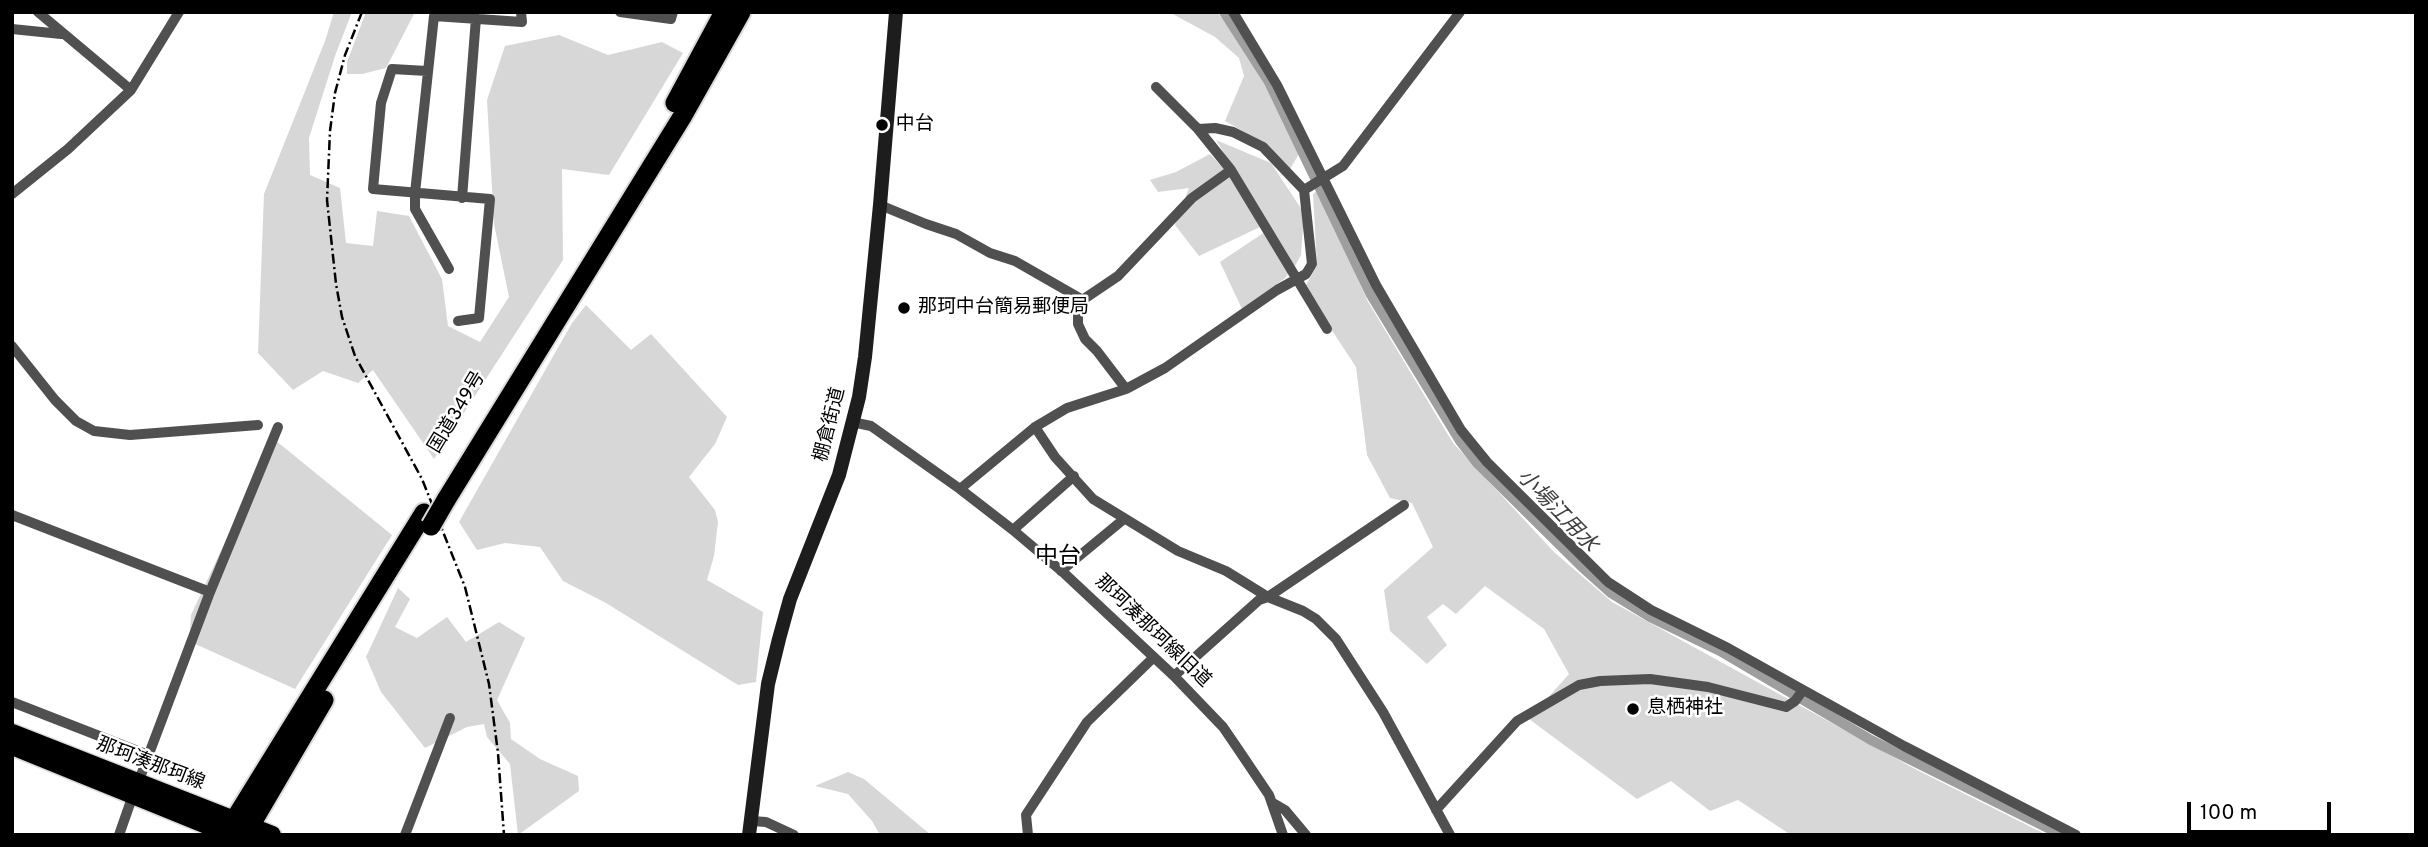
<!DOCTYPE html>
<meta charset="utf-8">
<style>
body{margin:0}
#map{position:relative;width:2428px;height:847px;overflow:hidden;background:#fff;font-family:Overpass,sans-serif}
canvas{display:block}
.frame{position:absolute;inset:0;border:14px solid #000;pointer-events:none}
.scale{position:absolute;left:2187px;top:802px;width:144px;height:32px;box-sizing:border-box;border:4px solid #000;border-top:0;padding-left:9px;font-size:21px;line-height:24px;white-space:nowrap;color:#000;-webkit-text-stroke:5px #fff;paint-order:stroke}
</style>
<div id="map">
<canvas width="2428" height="847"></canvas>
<div class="frame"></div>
<div class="scale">100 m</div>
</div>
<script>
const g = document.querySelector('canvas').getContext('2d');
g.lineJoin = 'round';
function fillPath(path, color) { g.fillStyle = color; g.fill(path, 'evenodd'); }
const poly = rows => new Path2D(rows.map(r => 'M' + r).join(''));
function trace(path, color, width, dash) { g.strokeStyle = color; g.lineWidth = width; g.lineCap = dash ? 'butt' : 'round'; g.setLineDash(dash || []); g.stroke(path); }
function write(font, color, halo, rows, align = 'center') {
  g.font = font + ' Overpass,"Noto Sans JP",sans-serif'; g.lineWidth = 5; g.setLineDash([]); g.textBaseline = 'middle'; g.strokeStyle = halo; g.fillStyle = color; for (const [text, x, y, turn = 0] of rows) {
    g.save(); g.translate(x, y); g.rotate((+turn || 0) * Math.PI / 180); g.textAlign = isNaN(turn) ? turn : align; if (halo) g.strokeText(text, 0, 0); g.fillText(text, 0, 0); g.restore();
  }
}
fillPath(poly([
 [334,12,352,12,335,56,309,138,310,175,340,188,346,243,373,246,377,211,409,216,442,279,448,326,480,342,509,297,494,224,487,100,505,46,559,35,608,55,662,42,683,53,609,175,562,169,563,260,434,459,373,370,358,383,323,371,293,390,258,353,264,194,325,41],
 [366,12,415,12,386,68,362,74,347,74,347,62],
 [1169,12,1217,12,1227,25,1266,85,1300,152,1290,169,1264,143,1225,121,1244,76,1239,58,1215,37],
 [1216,140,1271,163,1304,213,1301,255,1295,266,1284,279,1242,309,1220,262,1271,228],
 [1210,154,1233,179,1260,227,1199,256,1175,225,1189,188,1158,192,1150,180,1176,172],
 [1319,190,1367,300,1453,443,1554,552,1612,602,1917,770,2047,835,1787,835,1788,833,1738,800,1710,811,1671,781,1637,799,1529,719,1569,674,1544,629,1485,586,1456,614,1443,604,1427,617,1447,645,1427,664,1390,631,1384,590,1433,547,1412,503,1390,498,1367,455,1356,367,1304,288,1317,266,1313,194],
 [586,305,631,350,651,334,727,417,715,444,689,477,715,510,718,522,714,556,707,580,763,612,756,682,738,685,606,603,563,581,540,547,505,543,477,550,459,522,572,323],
 [270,436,392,535,295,689,193,643,190,631,191,615,251,486],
 [398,588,410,599,395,627,417,638,447,617,466,642,499,622,525,638,497,700,510,723,511,739,540,759,578,776,579,791,518,835,510,764,487,737,484,724,467,727,425,748,381,692,366,657],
 [848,772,864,779,931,835,880,835,872,821,848,794,815,786]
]), '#d7d7d7');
trace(poly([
 [1224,12,1269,82,1371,295,1460,441,1477,463,1582,567,1611,593,1650,617,1720,651,1871,740,2062,835]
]), '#9e9e9e', 10);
const primary = poly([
 [12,733,272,835],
 [12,746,231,835]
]);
const highway = poly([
 [675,103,724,12],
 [446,500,682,117,741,12],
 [225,835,424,513],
 [245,835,324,700]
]);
trace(primary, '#dbdbdb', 21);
trace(highway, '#dbdbdb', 23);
trace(poly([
 [38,12,131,90],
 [620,12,671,19,673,12],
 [1233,12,1277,85,1376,285,1461,430,1487,462,1608,582,1651,610,1728,648,1904,746,2076,835],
 [12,29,61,34],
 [427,71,392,69,381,103,373,189,490,199,479,318,458,321],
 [1156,87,1198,129,1231,170,1327,329],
 [1304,190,1343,166,1460,12],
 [12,194,68,149,131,90,179,12],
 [462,198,476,18],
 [880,205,926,224,956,234,990,253,1015,261,1083,300],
 [449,269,415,209,415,193,434,16,522,22,521,12],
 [12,346,55,400,76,421,94,431,130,435,258,425],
 [1126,389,1097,351,1085,339,1078,324,1078,303,1118,276,1192,198,1231,170],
 [852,422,871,426,960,489,1013,530,1065,574,1174,676,1223,727,1236,746,1269,795,1283,835],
 [1035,427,1055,457,1093,499,1178,551,1226,571,1268,597,1303,611,1316,619,1336,639,1383,712,1450,835],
 [960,489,1035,427,1067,408,1126,389,1165,368,1277,290,1306,274,1312,264,1304,190,1263,147,1233,132,1215,128,1198,129],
 [12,515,210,592],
 [1013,530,1074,476],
 [1061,571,1124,519],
 [1174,676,1259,600,1268,597,1404,505],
 [12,702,148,755],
 [138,783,210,592,278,427],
 [1273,803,1285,810,1306,835],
 [1436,810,1517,721,1579,685,1600,681,1650,679,1708,687,1786,707,1795,701,1803,690],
 [751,821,766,822,794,835],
 [119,835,133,795],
 [405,835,450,718],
 [1028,835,1026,815,1087,722,1154,657]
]), '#505050', 10);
trace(poly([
 [749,835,768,684,779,639,790,599,839,475,859,397,865,357,880,205,896,12]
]), '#1d1d1d', 14);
trace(primary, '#000', 18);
trace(highway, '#000', 19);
trace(poly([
 [362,12,345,55,335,93,330,131,327,200,336,284,342,317,355,356,422,479,465,587,489,684,498,753,504,835]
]), '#000', 2.5, [10, 3.5, 2, 3.5]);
const highwayBridge = poly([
 [431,526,446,500]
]);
trace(highwayBridge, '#dbdbdb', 23, []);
trace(highwayBridge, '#000', 19);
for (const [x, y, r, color] of [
 [882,125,7,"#000"],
 [904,308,7,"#000"],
 [1633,709,7,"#000"]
]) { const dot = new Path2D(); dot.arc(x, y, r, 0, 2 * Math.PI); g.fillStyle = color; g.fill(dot); trace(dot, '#fff', 2.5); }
write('19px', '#000', '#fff', [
 ["中台",896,125],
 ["那珂中台簡易郵便局",918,308],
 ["息栖神社",1647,709]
], 'left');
write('19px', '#000', '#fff', [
 ["国道349号",458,413,-59],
 ["棚倉街道",831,425,-76],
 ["那珂湊那珂線旧道",1152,632,44],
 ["那珂湊那珂線",150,765,21]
]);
write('italic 21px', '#3f3f3f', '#fff', [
 ["小場江用水",1556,512,46]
]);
write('23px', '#000', '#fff', [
 ["中台",1058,558]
]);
</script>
